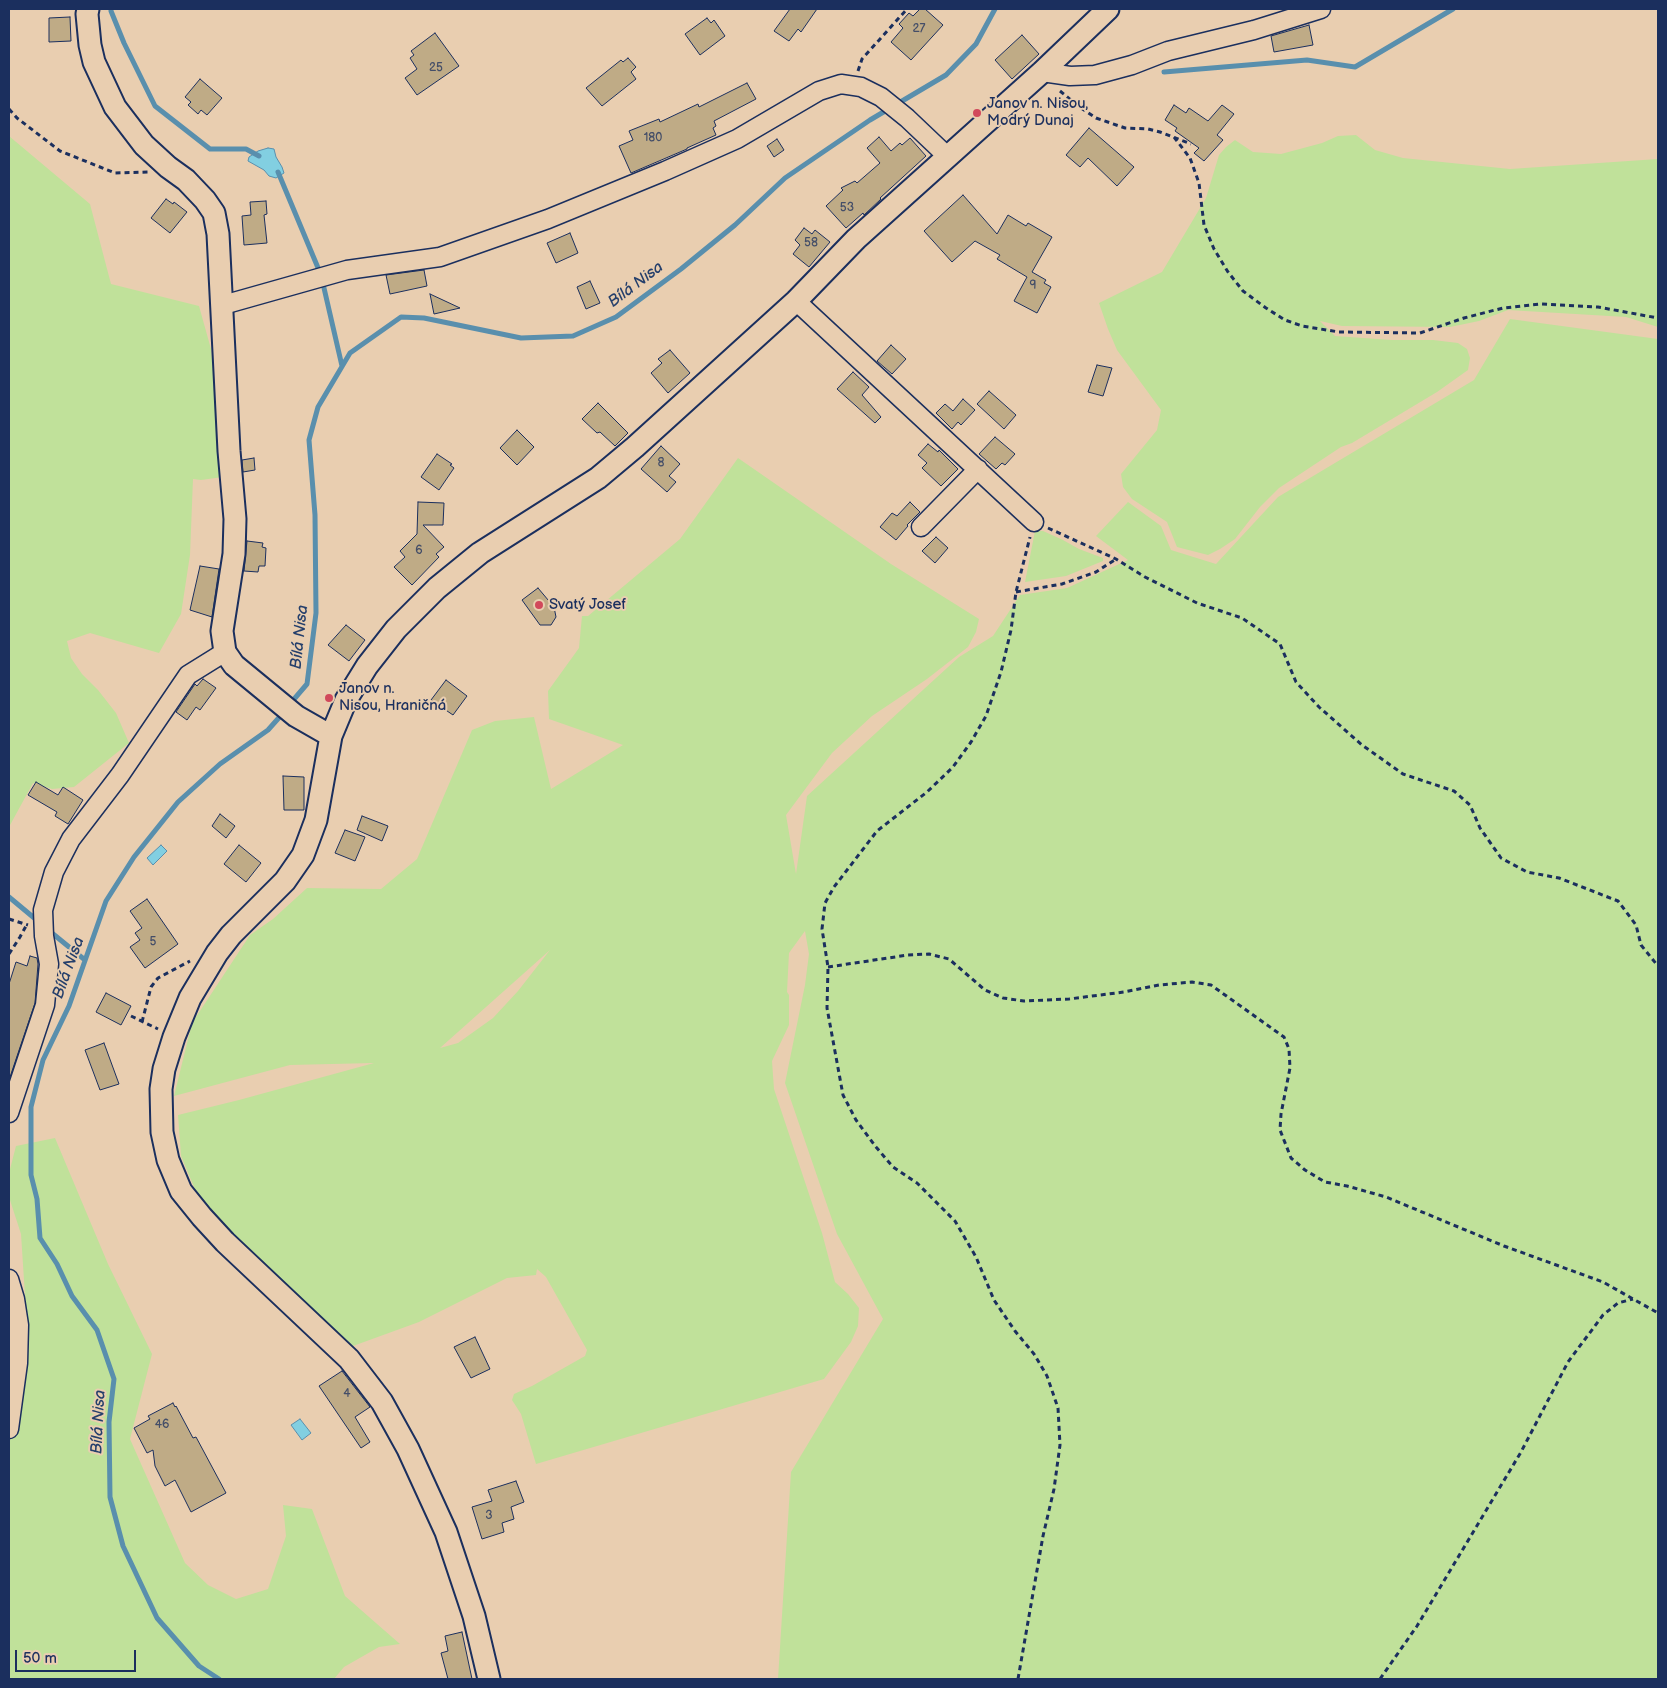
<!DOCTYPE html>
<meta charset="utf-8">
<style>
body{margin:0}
#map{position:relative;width:1667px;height:1688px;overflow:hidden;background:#e9ceb0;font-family:"Balsamiq Sans",sans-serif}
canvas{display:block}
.frame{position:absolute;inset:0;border:10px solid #1b2f5e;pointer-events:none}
.scale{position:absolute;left:15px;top:1650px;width:121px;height:22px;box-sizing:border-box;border:2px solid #1b2f5e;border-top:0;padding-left:6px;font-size:15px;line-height:18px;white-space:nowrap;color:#1b2f5e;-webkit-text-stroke:4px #e9ceb0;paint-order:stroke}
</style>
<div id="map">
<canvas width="1667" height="1688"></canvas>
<div class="frame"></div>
<div class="scale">50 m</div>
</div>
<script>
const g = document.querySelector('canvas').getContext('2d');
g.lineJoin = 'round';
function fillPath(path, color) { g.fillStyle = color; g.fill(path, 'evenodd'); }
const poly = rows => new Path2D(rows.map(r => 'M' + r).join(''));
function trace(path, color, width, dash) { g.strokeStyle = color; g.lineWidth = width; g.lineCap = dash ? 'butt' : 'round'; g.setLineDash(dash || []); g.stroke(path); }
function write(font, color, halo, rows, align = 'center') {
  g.font = font + ' "Balsamiq Sans",sans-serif'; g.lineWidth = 4; g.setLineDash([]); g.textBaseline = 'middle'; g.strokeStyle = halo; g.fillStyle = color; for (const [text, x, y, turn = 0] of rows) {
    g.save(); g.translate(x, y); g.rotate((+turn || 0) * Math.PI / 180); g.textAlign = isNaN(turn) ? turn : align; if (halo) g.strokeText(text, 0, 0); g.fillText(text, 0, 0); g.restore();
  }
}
fillPath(poly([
 [1356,135,1375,150,1403,158,1510,169,1658,159,1658,327,1626,317,1508,310,1479,321,1450,327,1342,326,1320,321,1335,336,1392,340,1433,340,1458,343,1467,349,1470,358,1468,370,1437,392,1352,443,1341,447,1279,488,1260,507,1235,539,1220,549,1208,555,1177,547,1167,522,1132,499,1123,487,1121,474,1157,430,1161,410,1117,350,1108,329,1099,303,1162,272,1206,198,1219,155,1226,147,1235,140,1253,152,1281,154,1322,143,1338,136],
 [9,136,90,204,111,284,199,306,211,349,223,477,201,480,193,479,190,555,181,614,159,653,90,633,67,641,71,658,82,674,98,690,116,713,129,743,74,787,52,789,33,783,9,827],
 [1510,319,1658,339,1658,1679,778,1679,791,1472,883,1319,837,1234,785,1083,805,985,809,954,805,931,789,953,787,992,789,995,789,1025,772,1061,774,1089,822,1233,835,1282,848,1294,859,1308,858,1326,851,1342,824,1379,536,1464,521,1414,512,1400,514,1394,532,1386,585,1356,587,1350,546,1277,537,1269,536,1275,507,1278,419,1322,353,1346,257,1262,197,1194,181,1156,178,1115,239,1100,374,1063,290,1065,174,1096,192,1023,250,935,273,919,307,888,381,889,417,859,472,730,495,721,534,717,551,789,623,745,549,719,548,691,579,648,582,616,588,616,680,539,738,458,891,564,979,619,976,632,968,647,927,679,872,716,832,753,786,815,796,874,807,796,959,657,993,636,1020,595,1067,588,1128,560,1096,536,1128,502,1161,526,1171,550,1216,564,1278,497,1474,380],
 [550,950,518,991,493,1018,458,1043,440,1048],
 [1035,531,1043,531,1063,540,1079,549,1103,558,1103,561,1066,576,1025,582],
 [55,1138,108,1264,152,1354,130,1439,185,1563,208,1585,236,1599,268,1589,286,1536,283,1505,312,1509,345,1596,400,1644,379,1647,344,1667,334,1679,9,1679,9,1366,24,1366,28,1342,21,1234,9,1197,9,1173,16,1146]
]), '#c0e19a');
const water = poly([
 [268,148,274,149,276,157,282,167,284,173,276,178,269,176,264,170,248,161,249,157,258,151,268,148],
 [161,845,167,851,153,865,147,858,161,845],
 [300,1419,311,1433,302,1440,291,1425,300,1419]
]);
fillPath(water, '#82cfe1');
trace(water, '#598fad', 1);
trace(poly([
 [111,9,111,11,124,43,155,106,210,149,246,149,259,156],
 [1164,72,1307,60,1355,67,1453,9],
 [278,172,321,275,342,366],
 [289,705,307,684,316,613,315,515,309,440,318,407,350,353,401,317,424,318,521,338,573,336,616,317,681,269,735,225,785,178,870,120,946,75,976,44,995,9],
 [9,897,39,922],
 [47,929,85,960],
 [219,1679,199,1666,157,1618,123,1546,110,1497,109,1422,114,1379,97,1330,72,1296,57,1264,40,1238,37,1199,31,1175,31,1107,43,1060,69,1006,106,901,134,857,178,802,220,764,268,730,284,712]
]), '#598fad', 5);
const building = poly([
 [790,9,817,9,801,32,798,29,789,41,774,31,790,9],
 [920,9,925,9,943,25,911,60,891,42,903,28,899,24,909,13,913,16,920,9],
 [70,17,71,41,49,42,49,18,70,17],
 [707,18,711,23,714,20,725,36,700,55,685,34,707,18],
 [1309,25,1313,45,1274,52,1271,36,1309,25],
 [435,33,459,66,417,95,405,78,417,69,410,58,414,55,411,51,435,33],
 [1022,35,1039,54,1012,79,995,60,1022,35],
 [628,58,636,67,631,72,636,79,602,106,586,88,621,60,623,62,628,58],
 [200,79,222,98,207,115,201,110,198,114,188,105,191,102,185,97,200,79],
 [747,83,756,99,714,121,716,126,713,128,716,135,687,148,687,149,631,173,619,146,633,140,629,131,659,119,660,122,698,104,699,107,747,83],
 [1174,105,1186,113,1189,108,1208,121,1222,105,1234,114,1217,135,1223,140,1204,161,1194,153,1199,148,1175,131,1177,128,1165,120,1174,105],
 [1089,128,1134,167,1117,186,1088,158,1080,167,1066,155,1089,128],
 [879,137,891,151,900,143,902,145,910,138,926,156,880,198,881,199,864,215,863,213,846,228,826,206,843,190,841,188,855,181,857,183,880,163,867,148,879,137],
 [777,139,784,150,774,157,767,146,777,139],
 [963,195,997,234,1008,215,1026,226,1028,223,1052,237,1032,272,1046,280,1044,283,1051,287,1037,313,1014,301,1027,277,997,259,1000,255,975,241,952,262,924,231,963,195],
 [166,199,173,204,174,202,187,212,170,233,151,218,166,199],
 [266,201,267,214,264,215,267,243,244,245,242,216,251,215,250,202,266,201],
 [804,228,812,234,815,230,830,242,809,267,793,254,800,245,795,240,804,228],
 [570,233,578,253,556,263,547,243,570,233],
 [424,270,427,286,390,294,386,275,424,270],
 [590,281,600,303,586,309,577,287,590,281],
 [430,294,460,308,434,314,430,294],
 [891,345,906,359,892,374,877,361,891,345],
 [670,350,690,373,668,393,651,373,662,363,658,359,670,350],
 [1097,365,1112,368,1103,396,1088,392,1097,365],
 [853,372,869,387,862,395,881,417,875,423,837,389,853,372],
 [989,391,1016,415,1004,429,977,404,989,391],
 [963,399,975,410,961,425,958,422,952,429,936,413,945,404,953,411,963,399],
 [598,403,628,433,615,446,600,432,597,433,582,419,598,403],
 [517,430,534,447,517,465,500,448,517,430],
 [995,437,1015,454,1005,465,1002,463,996,469,979,454,995,437],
 [928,444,938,452,939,450,958,469,941,486,922,468,927,463,918,455,928,444],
 [661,446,680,464,669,476,676,482,667,492,641,469,661,446],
 [437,454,452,464,450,465,454,468,439,490,421,477,437,454],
 [254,458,255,470,243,472,242,460,254,458],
 [418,502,444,503,443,525,423,525,444,547,436,554,439,557,412,585,394,567,405,557,400,551,417,534,418,502],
 [910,502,920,512,907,525,908,526,896,540,880,527,892,513,897,516,910,502],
 [936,537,948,548,935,563,922,551,936,537],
 [247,541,263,543,262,547,266,548,265,566,259,566,258,572,244,571,247,541],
 [200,566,219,569,212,617,190,610,200,566],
 [538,588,554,607,556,617,551,625,540,625,522,600,538,588],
 [346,625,365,640,349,661,328,645,346,625],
 [203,679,216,688,200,710,196,707,187,720,176,712,195,684,197,686,203,679],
 [446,680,467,696,453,715,431,700,446,680],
 [283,776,304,777,304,810,284,810,283,776],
 [36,782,58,795,63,787,83,800,68,824,55,816,57,812,28,795,36,782],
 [220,814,235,826,226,838,212,826,220,814],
 [362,816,388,826,382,841,357,830,362,816],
 [345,830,365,837,355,861,335,853,345,830],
 [239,845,261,863,246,882,224,864,239,845],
 [147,899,178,944,145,968,130,947,140,940,135,933,142,928,130,911,147,899],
 [30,956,37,958,38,964,35,1003,9,1080,9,984,16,962,27,966,30,956],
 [106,993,131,1006,121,1025,96,1012,106,993],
 [104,1043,119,1084,100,1090,85,1050,104,1043],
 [475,1337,490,1369,471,1378,454,1347,475,1337],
 [342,1371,370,1407,355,1417,370,1442,361,1448,319,1386,342,1371],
 [173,1403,175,1407,176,1406,193,1438,196,1437,226,1493,191,1512,175,1480,165,1486,155,1466,153,1450,147,1453,134,1428,150,1419,148,1416,173,1403],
 [516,1481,524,1502,511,1507,514,1519,502,1523,504,1532,482,1539,472,1507,492,1501,488,1490,516,1481],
 [462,1632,472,1679,448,1679,441,1653,448,1651,445,1636,462,1632]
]);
fillPath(building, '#bfab86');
trace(building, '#1b2f5e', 1);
const minor = poly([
 [1042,72,1070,76,1095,75,1132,65,1168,51,1254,30,1321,9],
 [796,301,1034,522],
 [223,305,347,270,440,257,548,219,665,171,737,139,819,91,841,84,861,87,881,97,907,118,947,156],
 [921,527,978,469],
 [9,1113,45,1005,49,964,44,936,43,910,54,872,71,839,120,775,188,675,225,652],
 [9,1279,15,1299,19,1325,18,1363,9,1429]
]);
const tertiary = poly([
 [88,9,87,14,90,45,94,62,115,107,144,145,168,167,186,180,205,200,214,213,218,234,229,451,235,519,234,554,222,631,225,652,234,665,296,716,331,736],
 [489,1679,474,1616,446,1532,408,1449,382,1402,349,1359,225,1242,202,1217,181,1191,168,1160,162,1132,161,1089,164,1069,174,1037,190,998,217,953,231,935,285,881,303,855,316,820,331,736,346,700,367,666,396,629,437,588,480,553,598,478,635,447,796,301,856,239,1042,72,1108,9]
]);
trace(minor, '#1b2f5e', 21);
trace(tertiary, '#1b2f5e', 25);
trace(poly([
 [858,71,862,59,907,9],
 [1060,91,1078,106,1096,118,1125,128,1148,129,1160,132,1191,144],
 [9,109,17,118,60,151,115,173,148,172],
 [1174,137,1190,158,1199,183,1204,225,1214,249,1228,272,1243,291,1266,308,1285,320,1302,326,1339,332,1420,333,1464,318,1503,308,1541,304,1598,307,1658,318],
 [1048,528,1116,559,1145,577,1197,603,1242,618,1280,644,1296,682,1319,707,1362,745,1403,774,1454,791,1470,805,1480,828,1501,858,1527,872,1559,878,1618,901,1636,925,1641,945,1658,966],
 [1016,592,1062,584,1096,572,1116,559],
 [9,919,28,925],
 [9,954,20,937,26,926],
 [828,967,908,955,929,954,949,959,985,990,1003,998,1024,1001,1069,999,1124,992,1159,985,1192,982,1211,985,1284,1037,1289,1049,1290,1068,1281,1114,1280,1130,1291,1158,1305,1170,1325,1182,1347,1186,1386,1197,1504,1246,1603,1282,1658,1313],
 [131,1016,158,1029],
 [142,1022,151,987,158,978,190,961],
 [1018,1679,1043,1536,1054,1489,1060,1445,1058,1408,1047,1376,1034,1354,1015,1331,994,1300,976,1257,955,1221,917,1183,893,1167,876,1147,856,1120,843,1095,827,1008,828,967,822,929,825,903,834,887,877,831,927,792,953,767,971,742,986,716,1001,672,1011,630,1016,592,1030,537],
 [1380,1679,1417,1626,1521,1452,1568,1362,1603,1315,1618,1303,1633,1299]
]), '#1b2f5e', 3, [5, 4]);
trace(minor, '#e9ceb0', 18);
trace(tertiary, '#e9ceb0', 21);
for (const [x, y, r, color] of [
 [977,113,5,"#d1495b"],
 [539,605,5,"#d1495b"],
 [329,698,5,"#d1495b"]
]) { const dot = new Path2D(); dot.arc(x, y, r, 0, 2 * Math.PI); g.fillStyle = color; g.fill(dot); trace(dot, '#e9ceb0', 2); }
write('12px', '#444e68', null, [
 ["27",919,29],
 ["25",436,68],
 ["180",653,138],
 ["53",847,208],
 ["58",811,243],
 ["9",1033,286],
 ["8",661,463],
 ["6",419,551],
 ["5",153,942],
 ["4",347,1394],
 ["46",162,1425],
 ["3",489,1516]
]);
write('15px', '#1b2f5e', '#e9ceb0', [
 ["Janov n. Nisou,",987,104],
 ["Modrý Dunaj",987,121],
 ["Svatý Josef",549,605],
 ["Janov n.",339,689],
 ["Nisou, Hraničná",339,706]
], 'left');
write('italic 16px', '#253f6b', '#e9ceb0', [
 ["Bílá Nisa",636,285,-37],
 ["Bílá Nisa",300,637,-84],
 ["Bílá Nisa",69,968,-70],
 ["Bílá Nisa",99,1422,-87]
]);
</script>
